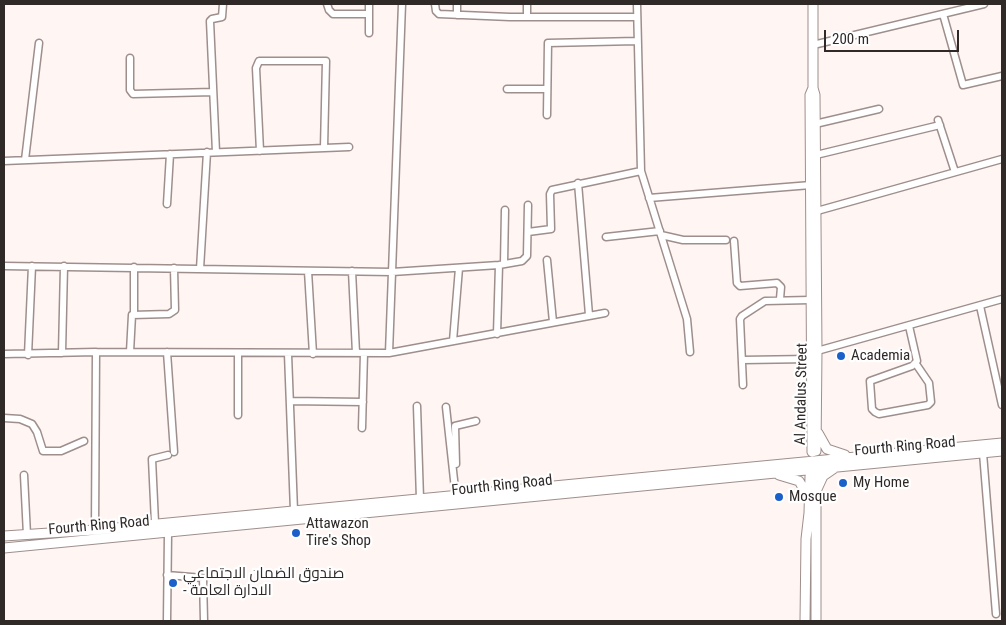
<!DOCTYPE html>
<meta charset="utf-8">
<style>
body{margin:0}
#map{position:relative;width:1006px;height:625px;overflow:hidden;background:#fff5f3;font-family:"Roboto Condensed",sans-serif}
canvas{display:block}
.frame{position:absolute;inset:0;border:5px solid #2f2928;pointer-events:none}
.scale{position:absolute;left:824px;top:30px;width:135px;height:22px;box-sizing:border-box;border:2px solid #2f2928;border-top:0;padding-left:6px;font-size:15px;line-height:18px;white-space:nowrap;color:#2f2928;-webkit-text-stroke:4px #fff;paint-order:stroke}
</style>
<div id="map">
<canvas width="1006" height="625"></canvas>
<div class="frame"></div>
<div class="scale">200 m</div>
</div>
<script>
const g = document.querySelector('canvas').getContext('2d');
g.lineJoin = 'round';
const poly = rows => new Path2D(rows.map(r => 'M' + r).join(''));
function trace(path, color, width, dash) { g.strokeStyle = color; g.lineWidth = width; g.lineCap = dash ? 'butt' : 'round'; g.setLineDash(dash || []); g.stroke(path); }
function write(font, color, halo, rows, align = 'center') {
  g.font = font + ' "Roboto Condensed",Cairo,sans-serif'; g.lineWidth = 4.5; g.setLineDash([]); g.textBaseline = 'middle'; g.strokeStyle = halo; g.fillStyle = color; for (const [text, x, y, turn = 0] of rows) {
    g.save(); g.translate(x, y); g.rotate((+turn || 0) * Math.PI / 180); g.textAlign = isNaN(turn) ? turn : align; if (halo) g.strokeText(text, 0, 0); g.fillText(text, 0, 0); g.restore();
  }
}
const minor = poly([
 [327,4,329,10,333,14,369,14],
 [435,4,436,11,439,14,510,17,637,17],
 [527,4,527,17],
 [637,4,641,171,687,319,690,352],
 [943,14,963,85,1002,76],
 [457,15,457,4],
 [369,33,369,4],
 [813,45,984,4],
 [130,58,130,90,133,94,213,92],
 [507,89,547,89],
 [547,115,548,43,637,41],
 [938,120,955,172],
 [815,124,879,109],
 [260,151,256,68,259,61,326,61,324,148],
 [216,152,210,21,212,19,222,17,223,4],
 [816,155,940,125],
 [25,160,39,43],
 [4,161,349,147],
 [578,183,589,315],
 [649,198,811,185],
 [167,204,170,154],
 [817,211,1002,159],
 [528,232,551,229,550,194,552,190,641,171],
 [661,235,683,240,726,240],
 [606,237,660,231],
 [734,241,737,283,740,286,777,283,781,287,780,299],
 [547,260,553,322],
 [504,264,505,210],
 [4,266,392,272,499,265,522,261,527,256,528,205],
 [200,269,207,152],
 [308,271,313,354],
 [352,271,356,353],
 [980,306,1002,405],
 [134,314,134,267],
 [909,326,917,361,912,366,870,381,872,409,875,412,879,414,928,405,931,402,929,383,916,364],
 [497,334,499,265],
 [453,341,459,268],
 [817,351,1002,299],
 [130,352,132,315,169,314,175,310,174,268],
 [167,352,174,452],
 [62,353,64,266],
 [238,353,238,415],
 [389,353,402,4],
 [4,354,96,352,389,353,605,313],
 [288,354,294,511],
 [28,355,32,266],
 [742,360,811,359],
 [743,385,740,319,742,316,765,301,810,300],
 [290,401,363,402],
 [417,406,420,499],
 [446,407,456,498],
 [4,418,20,419,32,424,37,432,43,451,61,451,84,441],
 [362,428,364,353],
 [983,453,996,614],
 [456,464,455,426,476,421],
 [24,475,27,535],
 [155,523,152,459,168,455],
 [95,530,96,352],
 [167,575,203,578,204,621],
 [167,621,168,534]
]);
const major = poly([
 [813,88,815,95,817,351,816,451,812,452,810,95,813,88,813,4],
 [818,433,827,449,845,455],
 [779,475,799,481,808,496],
 [817,489,823,476,836,467],
 [4,536,95,530,1002,443],
 [4,548,1002,451],
 [805,621,806,539,809,513,810,476,813,474,816,476,816,621]
]);
trace(minor, '#9e8f8c', 9);
trace(major, '#9e8f8c', 11);
trace(minor, '#fff', 6);
trace(major, '#fff', 9);
for (const [x, y, r, color] of [
 [841,356,5,"#1b5fca"],
 [843,483,5,"#1b5fca"],
 [779,497,5,"#1b5fca"],
 [296,533,5,"#1b5fca"],
 [173,583,5,"#1b5fca"]
]) { const dot = new Path2D(); dot.arc(x, y, r, 0, 2 * Math.PI); g.fillStyle = color; g.fill(dot); trace(dot, '#fff', 2); }
write('15px', '#2f2928', '#fff', [
 ["Academia",851,356],
 ["My Home",853,483],
 ["Mosque",789,497],
 ["Attawazon",306,524],
 ["Tire's Shop",306,541],
 ["صندوق الضمان الاجتماعي",183,574],
 ["- الادارة العامة",183,591]
], 'left');
write('15px', '#2f2928', '#fff', [
 ["Al Andalus Street",802,394,-89],
 ["Fourth Ring Road",905,447,-5],
 ["Fourth Ring Road",502,486,-6],
 ["Fourth Ring Road",99,526,-5]
]);
</script>
